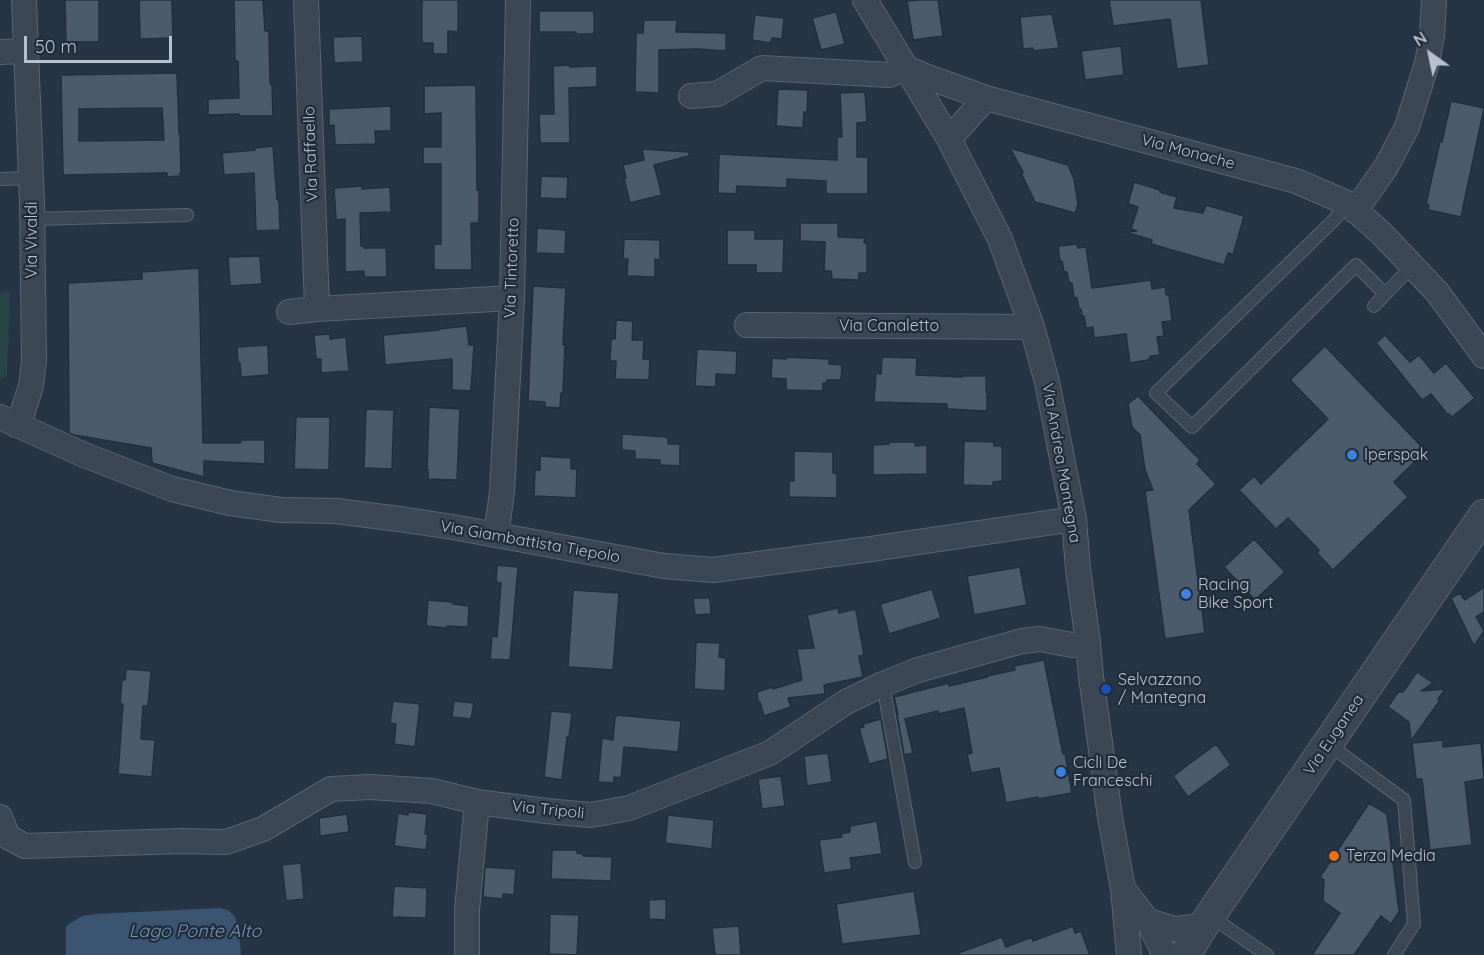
<!DOCTYPE html>
<style>
body{margin:0}
#map{position:relative;width:1484px;height:955px;overflow:hidden;background:#263546;font-family:Quicksand,sans-serif}
canvas{display:block}
.north{position:absolute;left:1400px;top:24px;width:60px;height:60px;-webkit-text-stroke:4px #1f2c3a;paint-order:stroke;rotate:327deg;font-size:16px;font-weight:700;line-height:24px;text-align:center;color:#b8c2ce}
.north::after{content:'';display:block;margin:auto;width:21px;height:27px;background:#b8c2ce;clip-path:polygon(50% 0,100% 100%,50% 72%,0 100%)}
.scale{position:absolute;left:24px;top:36px;width:148px;height:27px;box-sizing:border-box;border:3px solid #b8c2ce;border-top:0;padding-left:8px;font-size:18px;line-height:21px;white-space:nowrap;color:#b8c2ce;-webkit-text-stroke:4px #1f2c3a;paint-order:stroke}
</style>
<div id="map">
<canvas width="1484" height="955"></canvas>
<div class="north">N</div>
<div class="scale">50 m</div>
</div>
<script>
const g = document.querySelector('canvas').getContext('2d');
g.lineJoin = 'round';
function fillPath(path, color) { g.fillStyle = color; g.fill(path, 'evenodd'); }
const poly = rows => new Path2D(rows.map(r => 'M' + r).join(''));
function trace(path, color, width, dash) { g.strokeStyle = color; g.lineWidth = width; g.lineCap = dash ? 'butt' : 'round'; g.setLineDash(dash || []); g.stroke(path); }
function write(font, color, halo, rows, align = 'center') {
  g.font = font + ' Quicksand,sans-serif'; g.lineWidth = 4.5; g.setLineDash([]); g.textBaseline = 'middle'; g.strokeStyle = halo; g.fillStyle = color; for (const [text, x, y, turn = 0] of rows) {
    g.save(); g.translate(x, y); g.rotate((+turn || 0) * Math.PI / 180); g.textAlign = isNaN(turn) ? turn : align; if (halo) g.strokeText(text, 0, 0); g.fillText(text, 0, 0); g.restore();
  }
}
fillPath(poly([
 [10,292,7,376,0,379,0,293]
]), '#284546');
fillPath(poly([
 [219,908,228,910,235,917,239,930,241,955,66,955,66,926,82,916,96,914]
]), '#3b546f');
const building = poly([
 [65,0,99,0,99,42,66,42,65,0],
 [139,0,172,0,173,38,140,39,139,0],
 [234,0,263,0,265,31,269,31,270,84,272,84,273,116,239,116,239,114,208,115,208,99,239,98,238,61,235,61,234,0],
 [422,0,458,0,458,32,448,31,448,54,433,54,433,43,422,43,422,0],
 [919,0,938,0,943,36,913,40,907,1,919,0],
 [1109,0,1201,0,1209,65,1177,69,1170,19,1113,26,1109,0],
 [539,11,594,11,594,34,576,34,576,32,539,32,539,11],
 [836,12,845,44,821,50,812,18,836,12],
 [1052,14,1059,48,1033,51,1033,48,1023,49,1020,17,1052,14],
 [755,15,784,18,782,39,772,38,771,43,752,40,755,15],
 [644,20,677,20,676,32,726,33,726,51,697,49,659,50,659,93,635,92,636,33,643,33,644,20],
 [362,36,363,62,334,63,333,37,362,36],
 [1121,46,1124,75,1085,80,1081,51,1121,46],
 [569,65,570,67,597,66,597,87,569,88,570,143,540,143,539,114,554,114,553,66,569,65],
 [177,73,179,133,180,133,181,172,180,173,180,176,167,177,167,173,63,175,61,75,177,73],
 [162,108,164,140,79,141,79,109,162,108],
 [476,85,477,190,479,190,479,223,471,223,472,270,434,270,434,244,441,244,441,164,423,164,423,147,441,147,441,113,424,114,424,86,476,85],
 [778,89,808,90,807,112,804,112,803,128,776,126,778,89],
 [865,92,867,122,857,123,857,157,868,157,868,194,826,194,826,181,787,179,787,188,737,186,736,194,718,193,719,154,837,160,837,137,842,137,840,93,865,92],
 [1451,101,1484,108,1461,217,1428,210,1429,205,1426,204,1440,141,1442,142,1451,101],
 [391,106,391,131,375,131,376,144,335,145,334,125,329,126,329,109,391,106],
 [273,146,277,200,279,200,280,230,256,231,254,173,224,175,222,153,255,150,255,148,273,146],
 [1010,148,1068,165,1074,179,1078,204,1075,213,1035,202,1022,175,1023,172,1010,148],
 [642,149,689,152,689,156,654,165,662,195,630,203,624,179,626,178,623,165,644,160,642,149],
 [541,176,568,177,567,199,540,198,541,176],
 [1134,182,1160,190,1160,192,1177,197,1174,208,1203,213,1206,205,1244,216,1233,255,1228,253,1224,265,1151,244,1152,240,1125,232,1137,231,1131,229,1138,207,1128,204,1134,182],
 [362,186,362,189,390,187,391,212,360,213,361,246,364,246,364,248,386,248,387,277,364,277,364,271,345,272,345,219,336,220,334,188,362,186],
 [800,223,838,223,838,237,865,238,864,243,867,243,867,273,859,273,859,280,832,279,831,271,824,271,825,242,800,241,800,223],
 [537,228,566,230,565,254,536,253,537,228],
 [727,230,755,230,755,239,784,239,783,273,756,273,756,265,727,265,727,230],
 [624,239,660,240,660,260,655,259,655,277,627,276,628,259,623,259,624,239],
 [1077,244,1078,248,1086,247,1092,288,1151,280,1152,289,1165,287,1166,295,1169,295,1172,321,1162,322,1164,336,1157,337,1160,355,1151,356,1148,360,1130,363,1126,334,1094,338,1093,327,1086,328,1084,316,1082,317,1081,309,1079,309,1077,298,1074,298,1072,283,1069,283,1067,272,1064,272,1062,261,1060,262,1058,246,1077,244],
 [260,256,262,284,230,286,228,257,260,256],
 [199,268,203,443,240,443,241,440,265,440,265,464,204,461,204,477,152,463,151,448,74,435,69,433,68,283,142,279,142,272,199,268],
 [533,286,566,288,563,345,565,345,563,393,561,393,560,408,545,407,545,402,528,401,533,286],
 [616,320,633,321,632,340,644,340,643,359,650,359,649,380,615,379,616,361,610,361,611,339,615,339,616,320],
 [467,326,469,345,474,345,471,391,452,390,452,359,385,365,383,335,439,330,439,329,467,326],
 [330,334,330,339,346,337,349,371,321,373,321,359,316,359,314,335,330,334],
 [1385,335,1410,362,1419,355,1434,373,1446,363,1475,398,1452,417,1449,414,1448,415,1431,394,1422,400,1376,343,1385,335],
 [268,345,269,375,241,377,240,363,238,363,237,347,268,345],
 [1325,346,1426,451,1394,482,1408,497,1333,570,1317,553,1319,550,1288,518,1276,529,1239,490,1254,476,1261,484,1328,419,1290,380,1325,346],
 [697,349,737,351,736,375,716,374,716,387,695,386,697,349],
 [786,357,829,359,829,364,842,365,841,380,827,380,827,383,823,383,823,391,786,390,786,379,771,378,772,358,786,359,786,357],
 [882,357,917,358,916,375,962,377,962,376,986,376,986,392,987,392,987,411,947,409,947,404,874,402,876,373,881,374,882,357],
 [1138,396,1200,460,1197,464,1216,484,1189,510,1205,633,1165,639,1145,491,1153,490,1145,470,1140,435,1132,427,1128,404,1138,396],
 [429,407,460,409,457,480,428,479,428,470,427,470,429,407],
 [366,409,394,410,392,469,364,468,366,409],
 [296,417,330,417,329,470,294,469,296,417],
 [622,434,668,437,668,444,680,444,680,466,660,465,660,460,635,459,635,451,622,450,622,434],
 [964,441,994,442,994,446,1002,446,1002,481,993,482,993,486,963,485,964,441],
 [889,442,915,442,915,446,927,445,927,474,873,475,873,445,889,444,889,442],
 [794,451,833,452,833,473,837,474,837,498,789,497,789,481,794,481,794,451],
 [540,456,571,458,571,469,577,469,576,498,534,496,535,470,540,470,540,456],
 [1254,539,1285,572,1255,600,1224,567,1254,539],
 [497,565,518,567,510,660,490,659,492,636,497,637,501,583,496,582,497,565],
 [1020,567,1027,605,974,615,967,576,1020,567],
 [1484,587,1484,612,1476,617,1484,631,1474,646,1451,598,1460,593,1465,600,1484,587],
 [932,589,941,618,889,634,880,604,932,589],
 [573,590,619,593,613,670,568,667,573,590],
 [693,598,710,598,711,614,695,615,693,598],
 [428,600,453,602,453,604,469,606,468,627,447,626,447,628,426,626,428,600],
 [838,608,839,613,855,609,856,611,864,655,859,656,863,677,824,685,825,694,788,698,791,707,764,716,760,702,758,702,757,692,772,687,773,689,802,680,797,649,814,648,807,615,838,608],
 [696,642,720,643,719,657,726,658,725,691,694,689,696,642],
 [1044,660,1063,754,1065,753,1072,793,1038,799,1038,797,1006,803,999,768,971,773,967,754,972,753,964,708,939,714,938,711,905,719,913,753,904,755,897,714,898,714,894,697,949,683,949,686,987,677,987,676,1015,670,1014,666,1044,660],
 [126,669,151,671,148,706,143,706,141,739,155,740,152,777,118,774,123,704,120,704,122,680,125,680,126,669],
 [1417,672,1433,683,1421,691,1445,689,1438,699,1440,700,1411,741,1409,722,1388,707,1398,692,1403,692,1417,672],
 [393,701,420,704,415,747,394,744,396,724,390,723,393,701],
 [454,701,474,703,471,719,452,717,454,701],
 [551,711,572,713,569,737,567,737,562,780,544,777,551,711],
 [617,715,681,721,678,752,624,747,621,778,614,777,614,783,598,782,602,738,613,740,615,717,616,717,617,715],
 [881,719,888,759,869,764,859,728,864,727,863,724,881,719],
 [1443,740,1443,747,1481,743,1484,779,1465,782,1472,845,1430,850,1422,779,1416,779,1412,743,1443,740],
 [1216,744,1231,765,1188,797,1173,776,1216,744],
 [828,753,832,782,807,786,804,756,828,753],
 [781,776,785,806,762,809,758,779,781,776],
 [1369,803,1387,814,1399,912,1391,924,1381,916,1354,955,1312,955,1340,913,1323,901,1324,880,1320,877,1369,803],
 [408,812,427,814,425,834,428,834,426,850,394,846,398,813,408,815,408,812],
 [347,814,349,832,320,836,319,818,347,814],
 [668,815,714,820,712,849,665,843,668,815],
 [877,821,882,854,850,858,852,869,824,873,819,840,842,837,841,834,850,832,850,826,877,821],
 [552,850,577,850,577,853,583,854,583,856,612,857,611,881,551,879,552,850],
 [301,863,304,899,286,901,282,865,301,863],
 [485,867,516,869,514,895,503,894,503,899,483,897,485,867],
 [394,886,427,888,426,918,392,917,394,886],
 [914,891,921,935,842,944,836,904,914,891],
 [666,899,666,920,649,919,649,900,666,899],
 [550,914,579,915,577,955,549,954,550,914],
 [739,926,741,955,715,955,712,928,739,926],
 [1073,926,1075,933,1081,931,1090,955,958,955,958,953,1002,937,1006,947,1032,937,1033,941,1073,926]
]);
fillPath(building, '#4a5b6c');
trace(building, '#212e3c', 1.5);
const service = poly([
 [0,179,31,178],
 [1347,203,1334,220,1156,393,1192,427,1356,265,1385,294],
 [32,219,187,215],
 [1374,306,1412,266],
 [883,684,915,862],
 [1328,744,1404,800,1414,924,1394,955],
 [1210,916,1267,955]
]);
const minor = poly([
 [306,0,317,309],
 [865,0,949,139,1000,239,1032,327,1047,382,1074,519,1078,569,1088,643,1091,676,1110,817,1123,889,1129,955],
 [0,52,25,51],
 [904,67,925,76,986,98,1296,181,1347,203,1382,234,1437,292,1484,356],
 [691,96,717,94,762,68,890,75,904,67],
 [949,139,986,98],
 [1355,211,1386,167,1407,127,1427,63,1432,35,1434,0],
 [289,312,317,309,512,298],
 [747,325,1032,327],
 [0,417,82,454,172,489,230,503,281,510,336,511,399,519,453,527,664,566,713,570,871,549,1074,519],
 [16,425,23,411,31,386,34,361,32,203,24,0],
 [496,535,502,492,512,298,518,0],
 [0,817,8,837,25,846,182,841,226,842,263,829,331,789,370,787,432,791,477,802,546,811,591,815,629,808,770,753,846,702,883,684,918,670,1022,641,1040,639,1072,645,1088,643],
 [1123,889,1148,921,1165,955],
 [1148,921,1175,929,1203,926],
 [467,955,467,910,477,802]
]);
const tertiary = poly([
 [1185,955,1203,926,1484,515]
]);
trace(service, '#596572', 14);
trace(minor, '#596572', 26);
trace(tertiary, '#596572', 32);
trace(service, '#3b4755', 12);
trace(minor, '#3b4755', 24);
trace(tertiary, '#3b4755', 30);
for (const [x, y, r, color] of [
 [1352,455,6,"#3f7fe0"],
 [1186,594,6,"#3f7fe0"],
 [1106,689,6,"#1a4fb4"],
 [1061,772,6,"#3f7fe0"],
 [1334,856,6,"#e8710a"]
]) { const dot = new Path2D(); dot.arc(x, y, r, 0, 2 * Math.PI); g.fillStyle = color; g.fill(dot); trace(dot, '#1f2c3a', 2); }
write('16px', '#b8c2ce', '#1f2c3a', [
 ["Via Monache",1188,152,15],
 ["Via Raffaello",311,154,-92],
 ["Via Vivaldi",32,240,-90],
 ["Via Tintoretto",512,268,-88],
 ["Via Canaletto",889,326],
 ["Via Andrea Mantegna",1061,463,80],
 ["Via Giambattista Tiepolo",530,542,10],
 ["Via Euganea",1334,735,-56],
 ["Via Tripoli",548,810,6]
]);
write('16px', '#b8c2ce', '#1f2c3a', [
 ["Iperspak",1364,455],
 ["Racing",1198,585],
 ["Bike Sport",1198,603],
 ["Selvazzano",1118,680],
 ["/ Mantegna",1118,698],
 ["Cicli De",1073,763],
 ["Franceschi",1073,781],
 ["Terza Media",1346,856]
], 'left');
write('italic 18px', '#7795b3', '#1f2c3a', [
 ["Lago Ponte Alto",195,932]
]);
</script>
